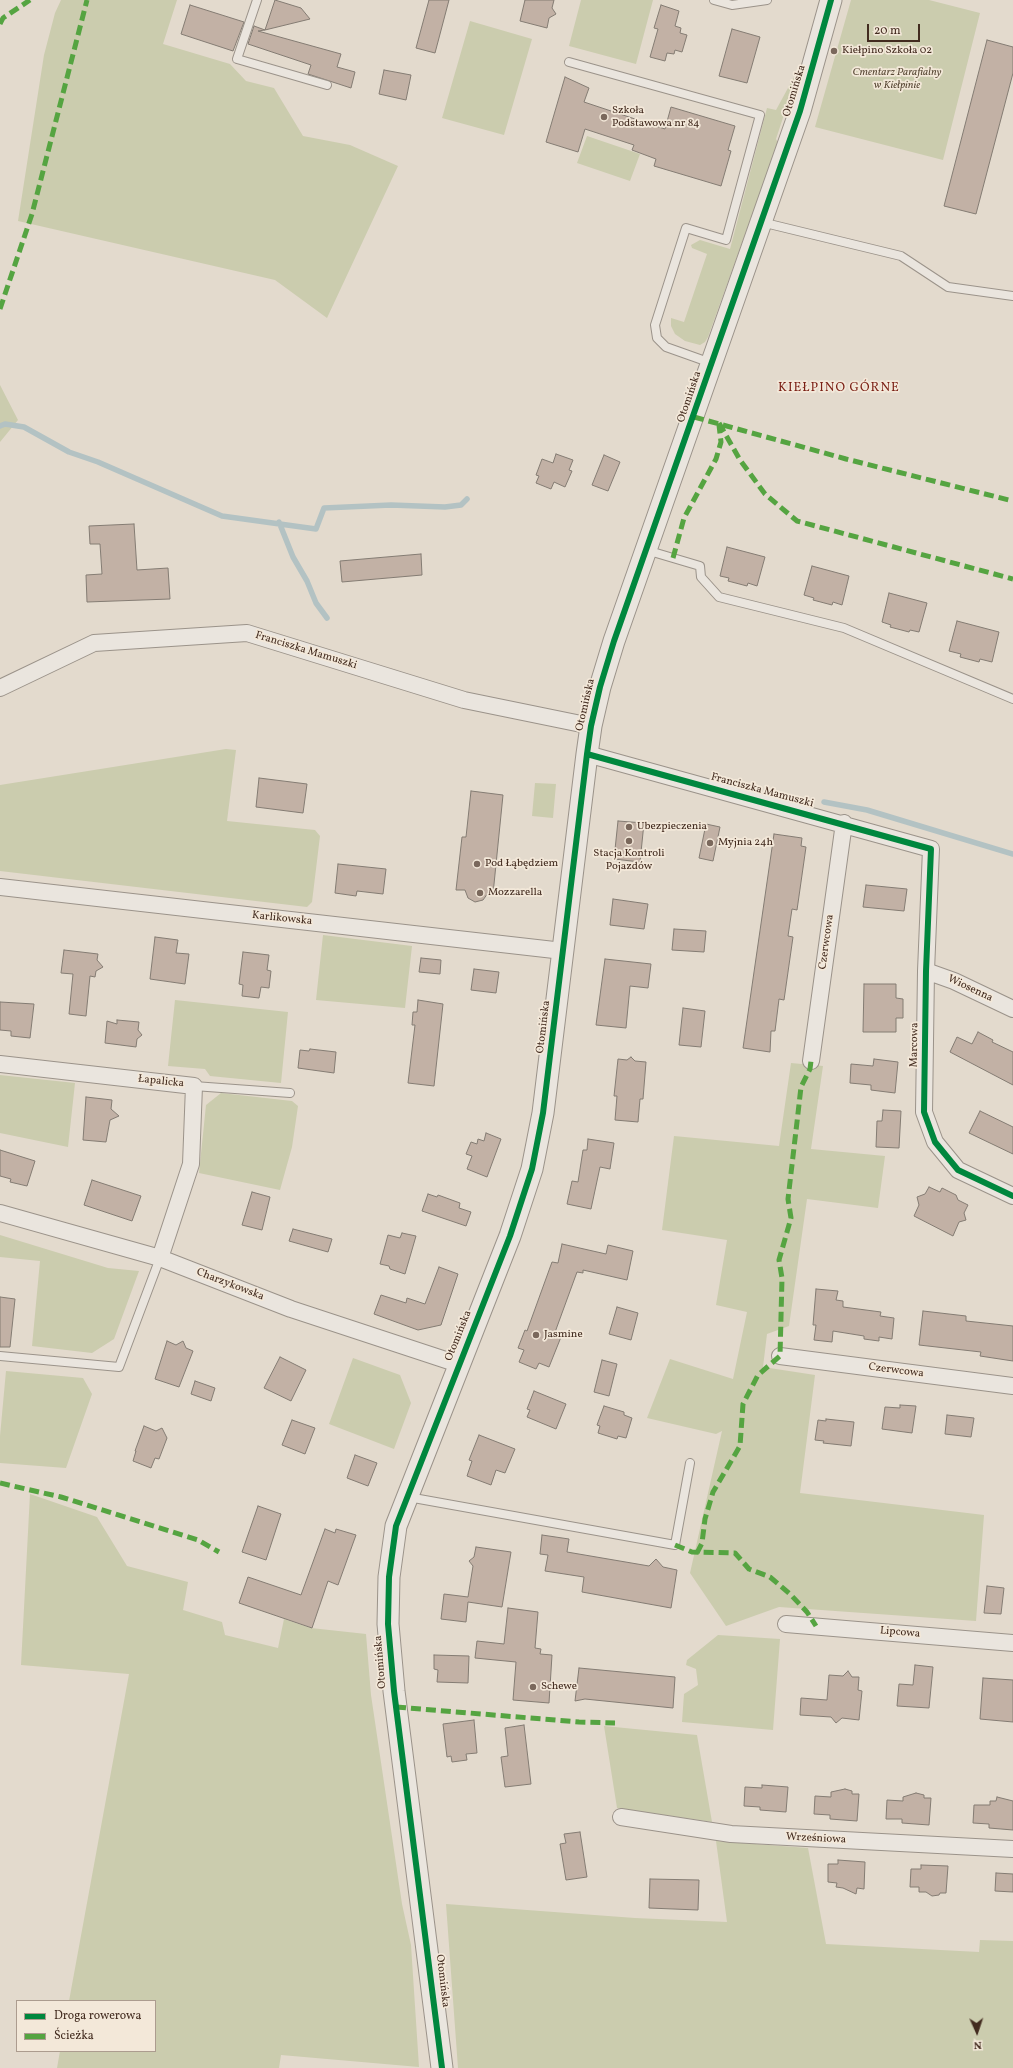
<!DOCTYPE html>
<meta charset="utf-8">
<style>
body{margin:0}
#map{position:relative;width:1013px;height:2068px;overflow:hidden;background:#e3dacd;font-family:Vollkorn,serif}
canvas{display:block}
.legend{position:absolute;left:16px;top:2000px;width:140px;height:52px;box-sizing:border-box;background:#f3e8d9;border:1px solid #ac9c8f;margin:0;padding:5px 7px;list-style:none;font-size:12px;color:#422b1f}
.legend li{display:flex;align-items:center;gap:8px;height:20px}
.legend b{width:20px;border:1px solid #ac9c8f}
.north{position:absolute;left:957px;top:2012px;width:40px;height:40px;-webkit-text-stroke:3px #f3e8d9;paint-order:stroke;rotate:177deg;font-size:11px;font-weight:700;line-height:16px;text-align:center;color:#422b1f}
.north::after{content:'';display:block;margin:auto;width:14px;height:18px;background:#422b1f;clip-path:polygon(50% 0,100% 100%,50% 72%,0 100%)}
.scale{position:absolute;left:867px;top:24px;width:53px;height:18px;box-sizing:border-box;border:2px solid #422b1f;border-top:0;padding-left:5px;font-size:12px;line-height:14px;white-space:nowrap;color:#422b1f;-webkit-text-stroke:3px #f3e8d9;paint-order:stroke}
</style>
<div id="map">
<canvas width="1013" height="2068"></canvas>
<ul class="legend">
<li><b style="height:5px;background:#00873e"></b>Droga rowerowa</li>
<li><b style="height:5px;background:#55a441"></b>Ścieżka</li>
</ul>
<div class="north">N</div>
<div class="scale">20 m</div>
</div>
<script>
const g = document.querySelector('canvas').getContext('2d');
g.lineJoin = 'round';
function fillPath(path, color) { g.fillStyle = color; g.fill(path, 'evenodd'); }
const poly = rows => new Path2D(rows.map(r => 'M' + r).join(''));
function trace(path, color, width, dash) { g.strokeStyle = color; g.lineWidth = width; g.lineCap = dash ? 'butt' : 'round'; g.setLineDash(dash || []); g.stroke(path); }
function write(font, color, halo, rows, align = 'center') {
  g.font = font + ' Vollkorn,serif'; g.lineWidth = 3.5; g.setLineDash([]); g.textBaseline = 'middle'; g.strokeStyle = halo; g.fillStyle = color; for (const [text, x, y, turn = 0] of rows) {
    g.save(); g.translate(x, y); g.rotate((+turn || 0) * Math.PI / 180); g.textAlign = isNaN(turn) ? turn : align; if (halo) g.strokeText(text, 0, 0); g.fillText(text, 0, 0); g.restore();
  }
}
fillPath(poly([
 [61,0,177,0,163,44,230,64,246,81,274,88,303,136,350,145,398,166,327,318,275,280,18,221,44,55,55,13],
 [581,0,653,0,636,64,569,46],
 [851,0,929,0,980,13,943,160,815,127],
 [470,21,532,39,504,135,442,118],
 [800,66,776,139,778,143,708,337,705,342,700,345,685,341,675,334,671,326,671,318,684,322,707,254,692,248,691,245,700,240,730,249,767,108,776,110],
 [587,136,640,154,630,181,577,163],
 [0,385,18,420,0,442],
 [226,749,236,750,227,821,315,830,320,836,312,902,307,907,0,871,0,785],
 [535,783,556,784,553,818,532,816],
 [323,935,412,946,405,1008,316,1000],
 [175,1000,288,1012,281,1083,210,1076,205,1069,168,1066],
 [791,1063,823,1066,811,1149,885,1156,878,1208,807,1199,789,1326,767,1334,763,1367,815,1375,800,1493,984,1515,976,1621,779,1607,726,1626,690,1573,722,1431,716,1434,647,1418,670,1359,733,1379,747,1312,716,1305,727,1240,662,1230,674,1136,779,1146],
 [0,1075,75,1083,68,1147,0,1133],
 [221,1093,292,1101,298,1106,292,1147,280,1190,199,1173,206,1105],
 [0,1235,108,1268,139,1271,114,1339,92,1353,32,1346,40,1261,0,1257],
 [353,1358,400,1375,411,1403,394,1449,329,1424],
 [6,1371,83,1378,92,1394,66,1468,0,1463,0,1436],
 [30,1494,97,1517,127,1566,188,1582,183,1610,222,1622,225,1635,278,1648,284,1619,311,1628,366,1634,371,1695,402,1904,411,1945,419,2067,281,2055,279,2068,57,2068,60,2051,155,2051,155,2001,69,2001,129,1674,21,1665],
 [718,1635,780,1639,773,1730,682,1722,684,1694,698,1685,696,1669,686,1665,687,1660],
 [604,1726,697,1735,712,1822,617,1808],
 [716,1841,808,1848,826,1944,979,1952,980,1940,1013,1941,1013,2068,458,2068,446,1904,635,1918,727,1922]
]), '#cbccae');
trace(poly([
 [0,426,5,424,24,427,69,452,98,462,222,516,316,529,324,508,391,505,445,507,461,505,467,499],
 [279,522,293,557,307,581,316,603,327,618],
 [824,802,867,810,1013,854]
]), '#b3c2c3', 5.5);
const building = poly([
 [275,0,301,8,310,19,265,30,275,0],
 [429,0,449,0,435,53,416,48,429,0],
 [525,0,554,0,552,8,556,14,549,18,547,28,520,21,525,0],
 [190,5,244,22,233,51,181,34,190,5],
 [661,5,679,11,675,26,681,28,680,33,687,35,682,52,675,50,674,54,667,53,665,61,650,57,658,29,654,28,661,5],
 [254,26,265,30,258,31,341,54,337,67,355,72,351,88,308,74,311,65,248,44,254,26],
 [732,29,760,37,747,83,719,76,732,29],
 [987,40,1013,47,1013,73,976,214,944,206,987,40],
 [384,70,411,75,406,100,379,94,384,70],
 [565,77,589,88,584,102,665,129,671,107,735,126,728,150,731,151,721,186,654,166,656,159,632,150,634,145,585,129,578,152,546,142,565,77],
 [556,454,573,460,569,470,572,471,565,487,554,482,551,489,536,483,539,476,536,475,542,459,553,463,556,454],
 [604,455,620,462,608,491,592,485,604,455],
 [134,524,137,570,168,568,170,599,87,602,86,575,102,574,100,544,90,544,89,526,134,524],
 [727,547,765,557,757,586,748,583,747,586,728,581,729,578,720,576,727,547],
 [421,554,422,575,342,582,340,561,421,554],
 [812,566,849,576,842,605,833,602,832,605,813,600,814,598,804,595,812,566],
 [889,593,927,603,919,632,910,630,909,632,890,627,891,625,882,622,889,593],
 [957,621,999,632,992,662,980,659,979,662,960,657,961,654,949,651,957,621],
 [259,778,307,784,303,813,256,807,259,778],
 [471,791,503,795,493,894,488,893,483,900,475,902,468,898,465,890,456,890,462,837,466,837,471,791],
 [618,821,644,823,640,862,614,859,618,821],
 [706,824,720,827,713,861,699,858,706,824],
 [774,834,802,838,801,846,806,847,797,910,792,909,788,936,793,937,784,1000,779,999,775,1031,771,1031,770,1052,743,1048,774,834],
 [338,864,386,869,383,894,357,891,356,896,335,893,338,864],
 [866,885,907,889,904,911,863,907,866,885],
 [613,899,648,904,644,929,610,925,613,899],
 [674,929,706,931,704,952,672,950,674,929],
 [155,937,178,940,176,953,189,954,185,984,150,979,155,937],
 [64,950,98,954,97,960,103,967,96,971,95,977,90,976,86,1016,69,1014,73,974,61,973,64,950],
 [243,952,269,955,267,970,271,971,269,988,261,987,259,998,242,996,243,985,239,984,243,952],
 [421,958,441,960,440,974,419,972,421,958],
 [605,959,651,964,648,988,630,986,626,1028,596,1025,605,959],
 [474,969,499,972,496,993,471,990,474,969],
 [864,984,896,984,896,998,903,999,903,1018,896,1018,896,1032,863,1032,864,984],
 [418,1000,443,1004,434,1086,408,1083,415,1025,412,1025,413,1012,417,1012,418,1000],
 [0,1002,34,1004,30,1038,11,1036,11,1031,0,1030,0,1002],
 [683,1008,705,1011,701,1047,679,1045,683,1008],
 [117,1020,139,1022,138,1030,142,1035,137,1039,136,1047,105,1043,107,1021,117,1024,117,1020],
 [978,1032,993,1040,992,1042,1013,1052,1013,1085,950,1052,957,1037,972,1044,978,1032],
 [310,1049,336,1052,334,1073,298,1068,300,1050,309,1051,310,1049],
 [631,1057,635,1061,646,1062,643,1099,640,1099,638,1122,615,1120,617,1096,614,1096,618,1059,627,1060,631,1057],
 [874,1059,898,1062,895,1093,871,1090,871,1085,850,1083,851,1064,873,1066,874,1059],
 [86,1097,112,1100,111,1109,119,1116,110,1120,106,1142,83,1140,86,1097],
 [883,1110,901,1111,899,1148,876,1147,877,1121,882,1121,883,1110],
 [980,1111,1013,1127,1013,1154,969,1133,980,1111],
 [486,1133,501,1139,487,1177,467,1169,472,1156,466,1154,471,1142,477,1144,478,1139,484,1141,486,1133],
 [588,1139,614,1143,610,1169,600,1167,591,1209,567,1204,572,1181,578,1182,583,1150,587,1150,588,1139],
 [0,1150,35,1161,27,1186,10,1182,11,1179,0,1176,0,1150],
 [92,1180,141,1196,132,1221,84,1205,92,1180],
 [929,1187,940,1192,942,1188,956,1195,958,1200,968,1205,964,1213,966,1220,959,1222,953,1236,914,1216,919,1205,917,1197,925,1194,929,1187],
 [252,1192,270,1197,262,1230,242,1225,252,1192],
 [428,1194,437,1197,438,1195,460,1203,459,1208,471,1212,466,1226,422,1211,428,1194],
 [293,1229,332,1239,328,1252,289,1241,293,1229],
 [402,1233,416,1236,405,1274,390,1269,389,1266,380,1264,388,1235,400,1238,402,1233],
 [562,1244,606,1254,608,1245,633,1251,627,1280,583,1270,583,1273,577,1272,554,1335,561,1337,549,1367,539,1363,536,1369,519,1362,524,1350,518,1348,525,1330,527,1331,552,1262,558,1263,562,1244],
 [439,1267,458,1274,441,1325,418,1330,374,1314,381,1295,406,1303,407,1298,425,1304,439,1267],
 [816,1289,838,1291,836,1300,843,1301,843,1307,881,1312,880,1316,894,1318,892,1339,879,1337,879,1341,864,1339,864,1336,833,1331,832,1342,814,1340,816,1325,813,1325,816,1289],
 [0,1297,15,1299,10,1347,0,1347,0,1297],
 [617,1307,638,1313,631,1340,609,1334,617,1307],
 [923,1311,966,1316,966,1321,1013,1326,1013,1361,980,1356,981,1352,919,1345,923,1311],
 [167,1341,176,1345,183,1341,186,1348,193,1351,179,1387,155,1379,167,1341],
 [280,1357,306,1370,291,1401,264,1388,280,1357],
 [602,1360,617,1364,609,1396,594,1392,602,1360],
 [195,1381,215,1388,211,1401,191,1394,195,1381],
 [534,1391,566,1404,556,1429,527,1417,530,1410,527,1409,534,1391],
 [900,1405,916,1406,912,1433,882,1429,885,1407,900,1408,900,1405],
 [604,1406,624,1412,624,1415,632,1418,626,1438,618,1436,617,1439,598,1433,600,1426,597,1425,604,1406],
 [947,1415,974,1418,971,1437,945,1434,947,1415],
 [826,1419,854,1422,851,1446,823,1443,824,1441,815,1440,818,1420,826,1421,826,1419],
 [292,1420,315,1428,305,1454,282,1445,292,1420],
 [144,1426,156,1431,162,1428,167,1438,159,1459,155,1458,151,1468,133,1461,136,1451,135,1451,144,1426],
 [479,1435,515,1449,505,1473,496,1470,491,1485,467,1476,472,1461,469,1460,479,1435],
 [355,1455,377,1463,368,1486,347,1478,355,1455],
 [258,1506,281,1514,266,1560,242,1552,258,1506],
 [325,1529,335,1533,336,1529,356,1535,338,1585,328,1581,312,1628,239,1603,248,1577,301,1595,325,1529],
 [542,1535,569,1539,567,1552,649,1566,656,1559,663,1567,677,1570,671,1608,582,1592,584,1577,545,1571,548,1555,540,1554,542,1535],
 [476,1547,511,1552,502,1607,468,1602,466,1622,441,1619,444,1594,468,1597,473,1566,469,1561,474,1557,476,1547],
 [987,1586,1004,1588,1001,1614,984,1613,987,1586],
 [508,1608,538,1612,535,1648,541,1649,540,1654,552,1655,549,1703,513,1700,516,1662,475,1658,477,1641,504,1644,508,1608],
 [434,1655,469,1656,468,1683,437,1682,438,1670,434,1669,434,1655],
 [915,1665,933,1667,929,1708,897,1706,899,1684,913,1685,915,1665],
 [579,1668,675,1677,673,1708,585,1699,575,1701,579,1668],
 [848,1671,852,1677,859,1677,858,1690,862,1691,859,1720,842,1718,836,1723,831,1717,800,1715,801,1698,827,1700,829,1675,843,1676,848,1671],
 [983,1678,1013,1680,1013,1722,980,1719,983,1678],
 [474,1720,477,1753,466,1754,467,1760,452,1762,451,1756,447,1757,443,1724,474,1720],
 [524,1725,531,1784,505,1787,501,1757,508,1756,505,1728,524,1725],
 [762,1785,788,1787,786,1812,760,1810,760,1807,744,1806,745,1787,762,1788,762,1785],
 [845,1789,852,1791,852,1794,859,1794,857,1821,830,1819,830,1815,814,1814,815,1796,831,1797,831,1792,845,1789],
 [916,1793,924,1795,924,1798,931,1798,929,1825,902,1823,902,1819,886,1819,887,1800,903,1801,903,1797,916,1793],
 [997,1797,1013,1801,1013,1830,989,1828,989,1824,973,1823,974,1805,990,1805,990,1801,996,1801,997,1797],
 [580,1832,587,1877,566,1880,560,1844,566,1843,564,1834,580,1832],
 [838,1860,865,1862,864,1889,857,1888,856,1894,843,1888,836,1887,837,1883,828,1882,828,1864,838,1864,838,1860],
 [921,1865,948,1866,946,1893,940,1893,939,1895,932,1896,926,1892,919,1892,919,1887,910,1887,911,1869,921,1869,921,1865],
 [996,1873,1013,1874,1013,1892,995,1891,996,1873],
 [650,1879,699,1880,698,1910,649,1908,650,1879]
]);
fillPath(building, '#c2b1a5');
trace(building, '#847c73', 1);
const service = poly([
 [257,0,237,59,327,85],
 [714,0,732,5,767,0],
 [569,62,760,115,726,240,686,228,655,325,657,338,666,347,711,363],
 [761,222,901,256,948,287,1013,296],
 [646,550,700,566,701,577,719,597,844,628,1013,699],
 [194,1086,290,1093],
 [0,1356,119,1367,160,1258],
 [408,1497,675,1545,690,1463]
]);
const minor = poly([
 [0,688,94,643,247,633,464,700,591,726],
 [587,754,931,849,926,971,924,1112,935,1142,958,1170,1013,1196],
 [0,887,563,951],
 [926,971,954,981,1013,1009],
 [811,1061,844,823],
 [0,1064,194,1086,191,1164,160,1258],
 [0,1213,160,1258,291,1309,458,1364],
 [780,1356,1013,1386],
 [786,1624,1013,1643],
 [621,1817,731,1834,1013,1849]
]);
const tertiary = poly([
 [442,2068,394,1691,388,1624,389,1577,396,1526,510,1236,532,1169,543,1113,587,754,591,726,600,687,614,641,800,111,831,0]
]);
trace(service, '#9b938a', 10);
trace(minor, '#9b938a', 18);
trace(tertiary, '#9b938a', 23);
trace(service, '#eae5de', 8);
trace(minor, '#eae5de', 16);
trace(tertiary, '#eae5de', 21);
trace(poly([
 [0,24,3,18,30,0],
 [0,309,32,214,87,0],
 [694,417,846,459,1013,501],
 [719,423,740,460,765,494,797,521,1013,579],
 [673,558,684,518,716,459,721,442,719,425],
 [0,1483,61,1497,198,1540,219,1552],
 [675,1545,692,1552,735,1553,749,1569,770,1577,790,1594,807,1612,816,1626],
 [697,1553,702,1543,705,1519,713,1492,740,1446,743,1404,758,1375,780,1356,782,1278,779,1260,791,1218,788,1199,797,1122,801,1087,810,1069,811,1061],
 [396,1707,579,1722,615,1723]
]), '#55a441', 5, [10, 5]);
trace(poly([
 [587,754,931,849,926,971,924,1112,935,1142,958,1170,1013,1196],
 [442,2068,394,1691,388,1624,389,1577,396,1526,510,1236,532,1169,543,1113,587,754,591,726,600,687,614,641,800,111,831,0]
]), '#00873e', 6);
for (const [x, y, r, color] of [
 [834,51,4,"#7a685c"],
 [604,117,4,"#7a685c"],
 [629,827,4,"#7a685c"],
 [629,841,4,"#7a685c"],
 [710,843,4,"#7a685c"],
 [477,864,4,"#7a685c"],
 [480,893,4,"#7a685c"],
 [536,1335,4,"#7a685c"],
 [533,1687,4,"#7a685c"]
]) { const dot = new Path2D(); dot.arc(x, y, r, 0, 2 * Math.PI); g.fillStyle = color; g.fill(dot); trace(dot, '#f3e8d9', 1.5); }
write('11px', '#422b1f', '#f3e8d9', [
 ["Kiełpino Szkoła 02",842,51],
 ["Szkoła",612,111],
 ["Podstawowa nr 84",612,124],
 ["Ubezpieczenia",637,827],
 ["Myjnia 24h",718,843],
 ["Stacja Kontroli",629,854,"center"],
 ["Pojazdów",629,867,"center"],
 ["Pod Łąbędziem",485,864],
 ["Mozzarella",488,893],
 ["Jasmine",544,1335],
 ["Schewe",541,1687]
], 'left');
write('italic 11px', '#594936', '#f3e8d9', [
 ["Cmentarz Parafialny",897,73],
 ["w Kiełpinie",897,86]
]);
write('11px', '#422b1f', '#f3e8d9', [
 ["Otomińska",795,91,-73],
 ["Otomińska",690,397,-71],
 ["Franciszka Mamuszki",306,651,17],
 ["Otomińska",586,705,-77],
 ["Franciszka Mamuszki",762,791,15],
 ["Karlikowska",282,919,6],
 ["Czerwcowa",827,942,-82],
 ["Wiosenna",970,989,25],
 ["Otomińska",544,1027,-83],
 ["Marcowa",915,1045,-89],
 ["Łapalicka",161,1082,6],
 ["Charzykowska",230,1285,21],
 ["Otomińska",459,1336,-68],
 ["Czerwcowa",896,1371,7],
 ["Lipcowa",900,1633,5],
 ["Otomińska",381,1662,-95],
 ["Wrześniowa",816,1839,3],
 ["Otomińska",442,1981,83]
]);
g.letterSpacing = '1px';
write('13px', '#7a1f14', '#f3e8d9', [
 ["KIEŁPINO GÓRNE",839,389]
]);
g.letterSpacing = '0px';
</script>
